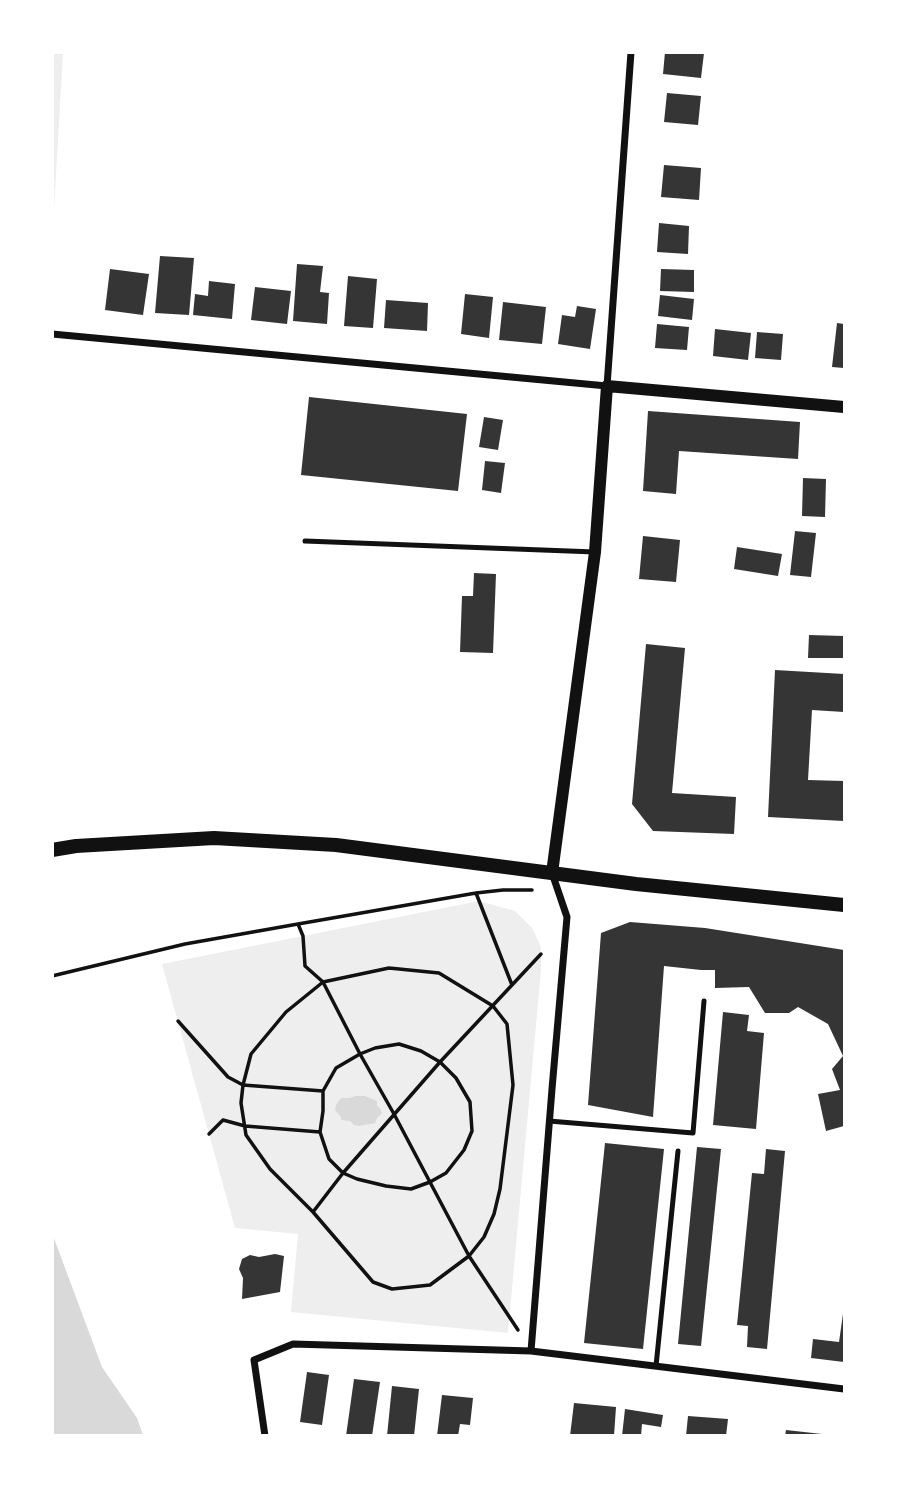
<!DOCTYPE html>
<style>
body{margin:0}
#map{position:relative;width:897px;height:1488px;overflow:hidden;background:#fff;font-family:"Noto Sans",sans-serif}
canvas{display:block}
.frame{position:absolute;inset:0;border:54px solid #fff;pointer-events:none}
</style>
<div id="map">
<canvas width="897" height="1488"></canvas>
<div class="frame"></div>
</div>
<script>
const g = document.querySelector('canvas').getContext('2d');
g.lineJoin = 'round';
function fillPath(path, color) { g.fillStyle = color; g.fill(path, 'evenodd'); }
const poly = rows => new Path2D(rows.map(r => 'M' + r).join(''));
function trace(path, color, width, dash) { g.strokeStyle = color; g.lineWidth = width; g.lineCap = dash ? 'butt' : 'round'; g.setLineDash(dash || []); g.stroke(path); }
fillPath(poly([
 [53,52,63,53,53,227,52,53],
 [479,901,515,911,532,928,541,947,541,970,508,1333,291,1312,298,1234,235,1228,162,964]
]), '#eee');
fillPath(poly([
 [355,1096,365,1096,377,1101,377,1106,380,1108,382,1113,377,1118,375,1123,359,1126,354,1125,350,1121,341,1120,341,1117,335,1110,336,1105,341,1098,350,1098],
 [52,1233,102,1367,137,1418,143,1435,53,1435]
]), '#d9d9d9');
fillPath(poly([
 [665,52,704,53,701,78,663,74],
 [667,93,701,96,698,125,664,122],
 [664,165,701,168,699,200,661,197],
 [659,223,689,226,688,254,657,252],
 [160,256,194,258,189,315,155,313],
 [297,264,323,266,320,292,329,293,327,324,293,321],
 [110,269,149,274,143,315,105,310],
 [661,269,694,270,694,292,660,291],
 [348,276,377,279,373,328,344,326],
 [209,281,235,284,232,319,193,315,195,294,208,296],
 [255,287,291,291,287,324,251,320],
 [465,294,493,297,489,338,461,334],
 [660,295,694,299,692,320,658,316],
 [386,300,428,303,427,331,384,328],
 [503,302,546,307,542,344,499,340],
 [577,306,596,309,590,349,558,344,562,315,575,317],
 [837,323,844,324,844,368,832,367],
 [657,324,689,327,687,350,655,348],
 [715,329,751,333,748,360,713,356],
 [757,332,783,334,781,360,755,358],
 [309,397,467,414,458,491,301,475],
 [648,411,800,422,798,459,679,451,676,494,643,491],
 [484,417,503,420,498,450,479,447],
 [485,461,505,463,501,493,482,490],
 [803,478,826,479,825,517,802,516],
 [795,531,816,533,811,577,790,575],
 [643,536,680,540,676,582,639,579],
 [737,547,782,554,778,576,734,569],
 [474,573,496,574,493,653,460,652,462,596,473,596],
 [809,635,844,636,844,658,808,658],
 [646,644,685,648,672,793,736,797,734,834,653,831,632,804],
 [775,670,844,674,844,712,812,710,808,780,844,781,844,821,768,817],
 [630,922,705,928,844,950,844,1126,826,1131,818,1094,840,1090,832,1069,843,1056,828,1024,798,1007,789,1013,765,1013,749,987,715,988,715,970,701,970,664,966,653,1117,588,1105,601,933],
 [723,1012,749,1015,747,1031,764,1033,756,1129,713,1125],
 [605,1143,664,1149,643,1349,584,1343],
 [697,1147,721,1149,701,1346,678,1344],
 [766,1149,785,1151,767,1349,747,1347,748,1326,737,1325,752,1173,764,1174],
 [275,1254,284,1256,280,1292,242,1299,243,1278,239,1269,242,1259,250,1255,259,1257],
 [843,1314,844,1314,844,1362,811,1358,813,1339,839,1342],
 [307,1372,329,1375,322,1425,300,1422],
 [354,1379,380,1382,372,1436,346,1436],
 [392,1386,419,1389,414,1436,387,1436],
 [442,1395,473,1398,470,1425,460,1424,458,1436,437,1436],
 [574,1403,616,1407,614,1436,570,1436],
 [625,1409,663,1415,661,1427,642,1424,641,1436,622,1436],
 [688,1416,728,1419,726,1436,686,1436],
 [786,1430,822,1434,822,1436,785,1436]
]), '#353535');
trace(poly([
 [476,893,512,985],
 [298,924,303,936,305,966,323,982,360,1054,394,1114,469,1256,518,1330],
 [389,968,439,973,493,1006,507,1024,513,1085,500,1189,494,1214,484,1237,469,1256,430,1285,392,1289,373,1282,313,1212,270,1169,246,1135,241,1103,243,1085,251,1054,286,1012,323,982,389,968],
 [52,976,185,944,298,924,476,893,503,890,532,890],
 [178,1021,228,1077,243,1085,323,1091],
 [399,1044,421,1051,440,1062,456,1078,470,1102,472,1131,464,1150,446,1173,430,1182,411,1189,386,1186,357,1179,343,1173,329,1159,320,1132,323,1111,323,1091,336,1068,360,1054,375,1048,399,1044],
 [209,1134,223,1120,245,1126,320,1132],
 [313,1212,343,1173,440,1062,541,954]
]), '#111', 3.5);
trace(poly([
 [305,541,595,552],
 [549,1121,693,1133,704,1001],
 [656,1366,678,1151]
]), '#111', 5);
trace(poly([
 [52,334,607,386,631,52],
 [531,1351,552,1089,567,917,552,873],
 [265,1436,254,1360,293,1344,531,1351,844,1389]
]), '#111', 7);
trace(poly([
 [552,873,595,552,607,386,844,407]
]), '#111', 12);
trace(poly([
 [52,850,76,846,214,838,336,845,636,884,844,905]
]), '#111', 14);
</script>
